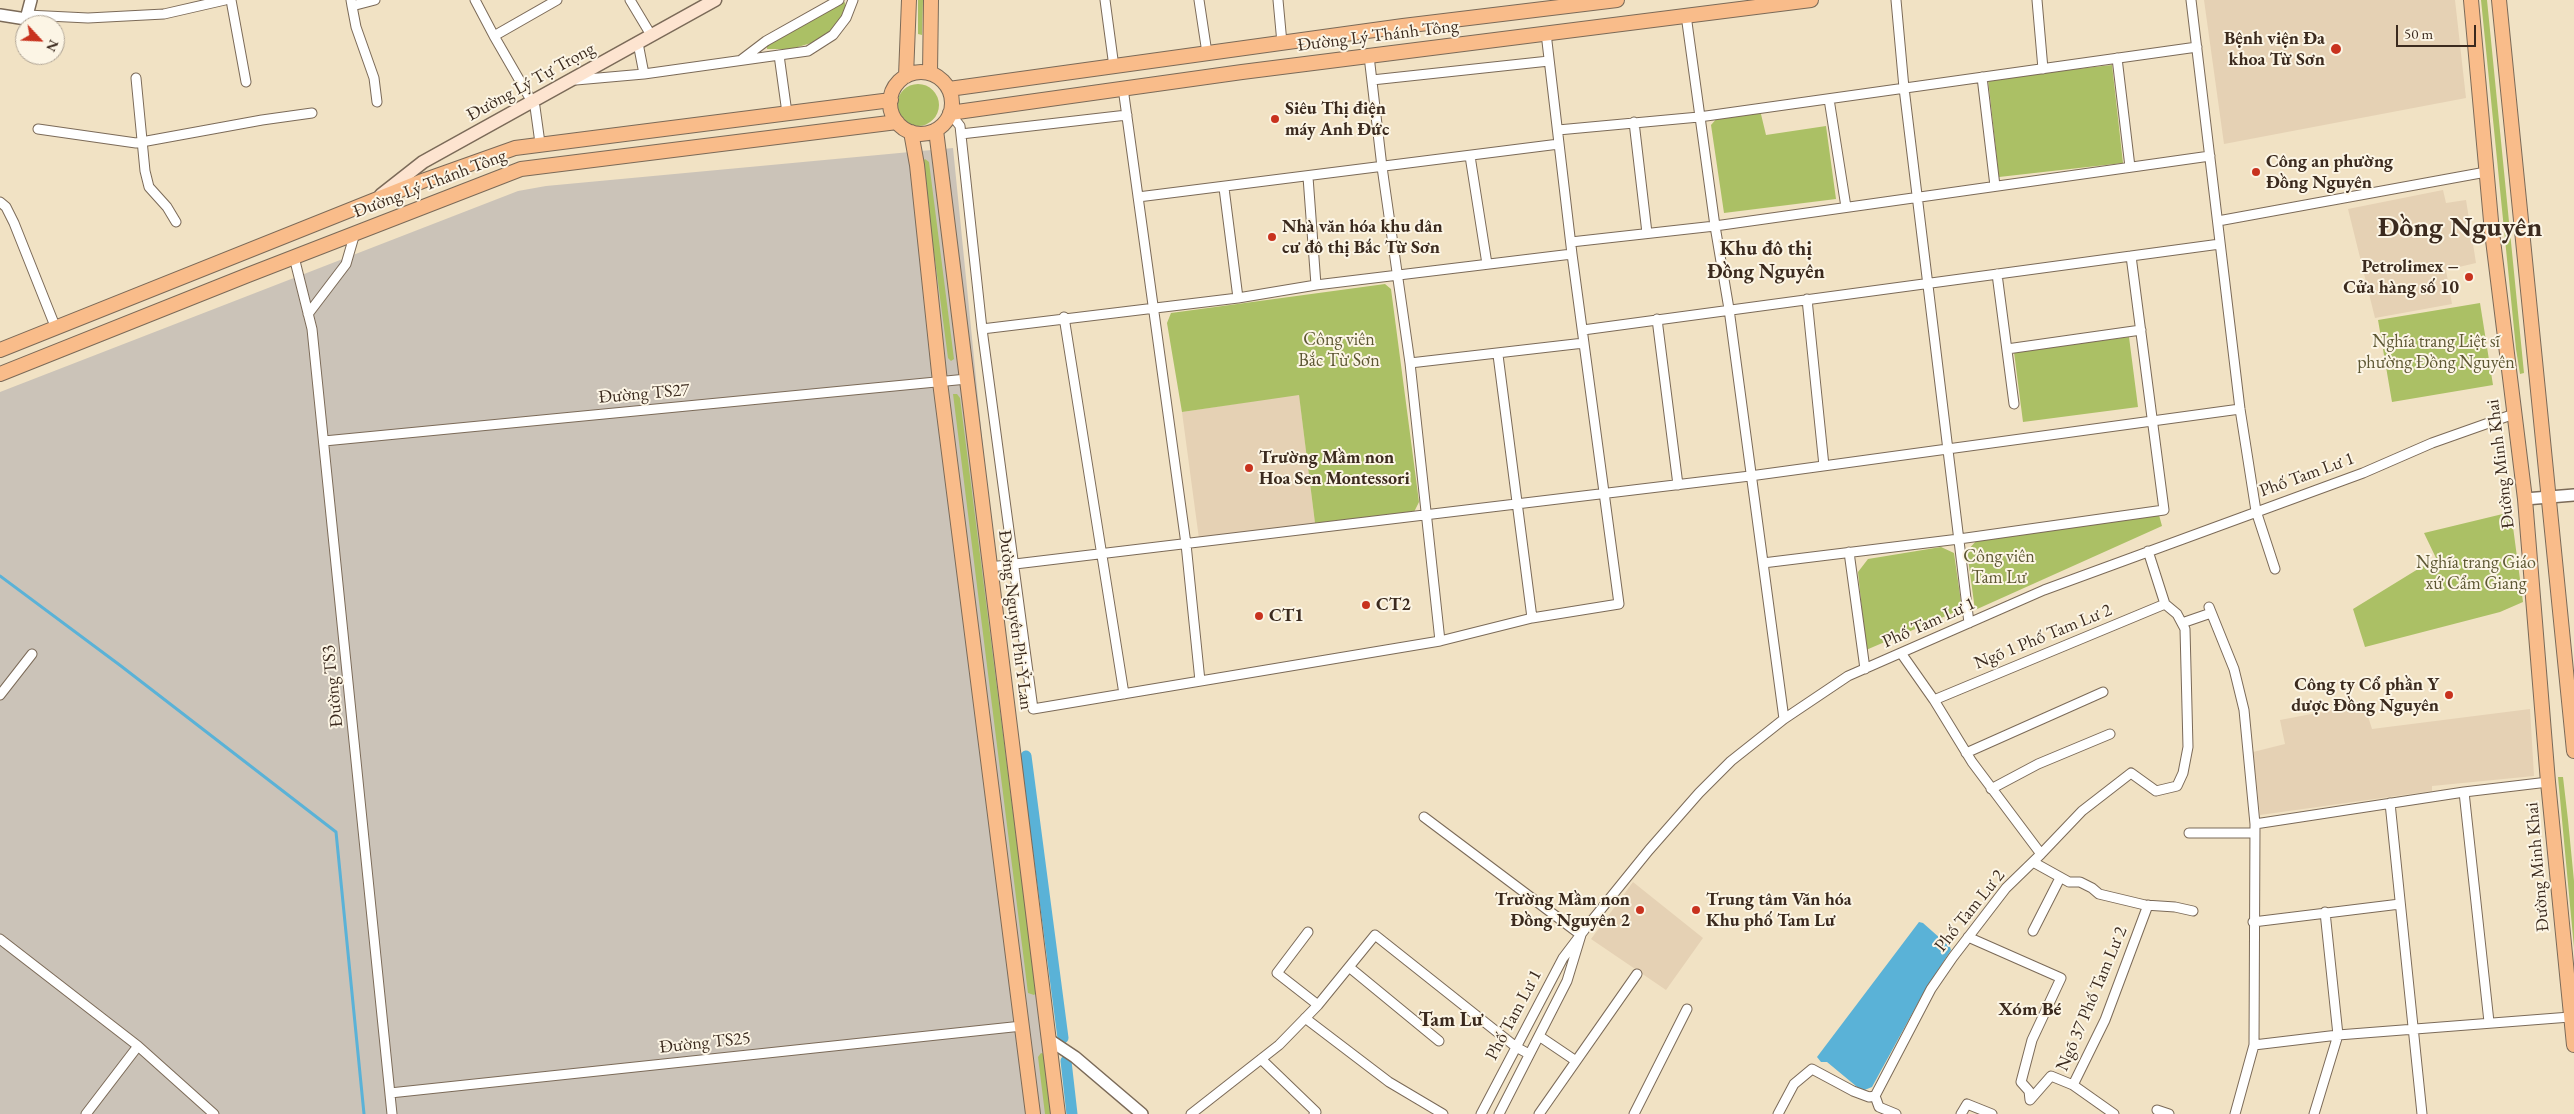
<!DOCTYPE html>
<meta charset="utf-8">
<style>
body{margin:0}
#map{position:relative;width:2574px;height:1114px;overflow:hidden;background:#f1e2c4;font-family:"EB Garamond",serif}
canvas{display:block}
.north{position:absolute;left:15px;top:15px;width:50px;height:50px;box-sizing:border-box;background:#fcf5e5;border:1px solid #afa495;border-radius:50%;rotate:115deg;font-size:14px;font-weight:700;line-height:20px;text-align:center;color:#3b2a1e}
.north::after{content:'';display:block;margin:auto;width:18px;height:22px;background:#c8321e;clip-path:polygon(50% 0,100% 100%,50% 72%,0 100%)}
.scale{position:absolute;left:2396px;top:25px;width:80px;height:22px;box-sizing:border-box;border:2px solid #3b2a1e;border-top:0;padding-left:6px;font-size:15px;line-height:18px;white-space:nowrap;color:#3b2a1e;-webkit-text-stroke:4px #fcf5e5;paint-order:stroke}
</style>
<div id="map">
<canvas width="2574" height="1114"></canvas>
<div class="north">N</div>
<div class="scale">50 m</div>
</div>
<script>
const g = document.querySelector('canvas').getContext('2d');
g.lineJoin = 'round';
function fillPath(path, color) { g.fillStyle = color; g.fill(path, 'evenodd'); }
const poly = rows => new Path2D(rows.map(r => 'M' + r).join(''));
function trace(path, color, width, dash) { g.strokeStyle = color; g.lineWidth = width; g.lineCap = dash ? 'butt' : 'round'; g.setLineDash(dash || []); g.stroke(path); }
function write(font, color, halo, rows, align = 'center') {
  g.font = font + ' "EB Garamond",serif'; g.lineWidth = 4; g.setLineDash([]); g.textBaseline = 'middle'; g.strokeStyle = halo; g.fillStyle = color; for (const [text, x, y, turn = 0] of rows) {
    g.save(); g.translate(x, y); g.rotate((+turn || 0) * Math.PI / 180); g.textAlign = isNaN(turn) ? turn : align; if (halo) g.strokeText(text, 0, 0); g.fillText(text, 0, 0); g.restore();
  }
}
fillPath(poly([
 [2204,0,2455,0,2466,98,2224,144],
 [2443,190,2446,203,2466,200,2476,263,2446,270,2452,304,2375,318,2348,209],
 [1299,394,1315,523,1199,539,1182,412],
 [2364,704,2372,729,2530,709,2534,776,2432,786,2432,791,2260,815,2253,752,2285,744,2280,720],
 [1633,882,1703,938,1666,990,1591,939]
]), '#e5d1b4');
fillPath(poly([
 [953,148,1013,748,1065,1114,0,1114,0,392,518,191,546,186]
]), '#cbc3b8');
fillPath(poly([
 [918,0,923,0,922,35,918,34],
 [2481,0,2487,0,2524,373,2520,374,2516,349],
 [845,2,846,12,830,32,818,41,791,49,767,49,767,45,773,40],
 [2112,65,2123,163,1999,177,1988,79],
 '897 105a21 21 0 1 1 42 0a21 21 0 1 1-42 0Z',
 [1760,110,1766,135,1826,126,1836,199,1724,213,1711,125,1718,117],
 [925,159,929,162,954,359,951,361,948,358,922,162],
 [1385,284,1391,289,1419,502,1414,512,1315,523,1299,395,1182,412,1167,323,1171,313],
 [2480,303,2493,385,2392,402,2378,320],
 [2129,337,2138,407,2023,422,2014,352],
 [953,394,957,394,960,398,1036,993,1034,995,1028,993],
 [2511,512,2523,602,2500,612,2365,647,2353,609,2436,558,2424,533],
 [2159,515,2162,526,1975,610,1967,551,1977,540],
 [1941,547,1954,553,1962,609,1866,650,1858,572,1868,559],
 [2558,777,2563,777,2568,820,2574,881,2574,948],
 [1041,1053,1044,1054,1053,1114,1045,1114,1038,1057]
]), '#abc065');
fillPath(poly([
 [1919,922,1923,923,1950,947,1951,950,1925,990,1872,1087,1862,1091,1827,1062,1821,1062,1817,1057]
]), '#5ab2d7');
trace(poly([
 [0,576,121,666,336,832,364,1114]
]), '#5ab2d7', 3);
trace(poly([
 [1026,756,1063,1038],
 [1066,1061,1072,1114]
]), '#5ab2d7', 11);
const minor = poly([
 [231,0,246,82],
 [351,0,352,6,375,0],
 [475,0,494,36],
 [630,0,651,35],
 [1105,0,1114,67],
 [1199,0,1207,53],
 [1278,0,1282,43],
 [1896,0,1904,88,1969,623],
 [2037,0,2043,69],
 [2191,0,2240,409,2256,511,2275,569],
 [352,6,356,27,374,78,377,102],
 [27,15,88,18,164,14,225,0],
 [1686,15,1715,226,1729,309,1784,719],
 [638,43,644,74],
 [779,55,787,113],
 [1369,56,1382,167,1410,363,1440,641],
 [2117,58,2130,167],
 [741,60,766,41,839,0],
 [1982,77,1995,186],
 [136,78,145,171,149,187,167,207,176,222],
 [576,80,644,74,808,51,833,35,846,18,853,0],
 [1372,80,1549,61],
 [1123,88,1186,544,1200,681],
 [1829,99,1846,207],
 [950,113,960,126,982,329,1033,709,1440,641,1532,618,1619,604,1572,254,1546,33],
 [1634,122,1647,233],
 [38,129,136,143,262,120,312,113],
 [1558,130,1699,117,2197,47],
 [961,134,1127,115],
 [540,143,535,107,494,36,557,0],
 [1470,156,1487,264],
 [1308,177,1316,285],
 [1224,188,1238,298],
 [1138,197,1559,144],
 [0,202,6,207,14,223,55,326],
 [2218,221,2486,172],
 [1571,242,1715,226,2210,156],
 [294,257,312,329,392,1114],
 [1997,274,2014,404],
 [1807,299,1824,466],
 [308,314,346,264,355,233],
 [1064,317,1124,694],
 [1657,319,1678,485],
 [982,329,1238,298,1316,285,1572,254],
 [1583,330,2220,244],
 [2007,349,2141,330],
 [1498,355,1532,618],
 [1410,363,1584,343],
 [324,441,967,379],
 [1849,552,1865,669],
 [1763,563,1959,539,2164,510,2131,256],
 [990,567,1750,476,2240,409],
 [2209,607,2234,669,2244,710,2255,824,2254,1045,2235,1114],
 [2182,623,2211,613],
 [0,695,32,654],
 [1934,700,2165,604],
 [1966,753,2103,692],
 [1991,789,2038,764,2110,734],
 [2464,792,2489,1022],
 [2390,803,2422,1114],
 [1424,817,1581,935,1567,981,1499,1114],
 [2255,824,2464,792,2548,782],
 [2189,833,2255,833],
 [2041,854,2082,811,2131,773,2156,791,2177,786,2183,773,2188,747,2185,629,2177,614,2165,604,2148,551],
 [2033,862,2069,882,2080,882,2092,888,2099,894,2145,905,2175,907,2193,911],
 [2253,922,2400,904],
 [2033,931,2060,878],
 [1308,932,1277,973,1318,1005],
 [1968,937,2061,978,2032,1040,2021,1082,2029,1091,2030,1100,2051,1076,2073,1085,2105,1020,2148,905],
 [0,939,138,1046,214,1114],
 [1349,967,1439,1041],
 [1305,1018,1389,1082,1443,1114],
 [1539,1036,1576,1061],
 [2254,1045,2338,1035,2570,1017],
 [1261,1059,1316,1112,1314,1114],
 [2073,1085,2114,1114],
 [390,1093,1022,1026],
 [1875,1096,1879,1107,1896,1114],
 [2157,1110,2169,1114],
 [86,1114,138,1046],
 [1191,1114,1279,1045,1318,1005,1375,935,1516,1047,1529,1054],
 [1481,1114,1563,958,1585,929,1649,850,1699,793,1731,761,1784,719,1848,676,2044,590,2363,473,2432,443,2514,414],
 [1539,1114,1637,974],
 [1634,1114,1687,1009],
 [1778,1114,1794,1084,1812,1069,1853,1091,1869,1097,1875,1096,1931,989,1953,957,2006,888,2041,854,1972,762,1934,700,1901,653],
 [1961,1114,1967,1104,1992,1114],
 [2314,1114,2338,1035,2325,912]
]);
const tertiary = poly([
 [0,15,26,19,31,0],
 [2525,499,2574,495],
 [1048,1039,1075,1057,1142,1114]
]);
const secondary = poly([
 [381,195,423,162,715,0]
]);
const primary = poly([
 [2471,0,2492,232,2525,499,2548,782,2574,1045],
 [2499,0,2574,751],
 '890 103a31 31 0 1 1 62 0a31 31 0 1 1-62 0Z',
 [930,73,931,0],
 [906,76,909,0],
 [949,89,1403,26,1617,0],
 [950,113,1242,72,1811,0],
 [936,130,1058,1114],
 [911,132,917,165,940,382,1033,1114],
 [0,350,425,180,515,148,891,100],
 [0,374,248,275,521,169,897,122]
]);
trace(minor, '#7b6a58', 11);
trace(tertiary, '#7b6a58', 14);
trace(secondary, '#7b6a58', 15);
trace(primary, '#7b6a58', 16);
trace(minor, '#fff', 9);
trace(tertiary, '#fff', 11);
trace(secondary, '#fde4d0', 12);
trace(primary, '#f9bc8a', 14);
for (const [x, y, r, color] of [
 [2336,49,6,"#c8321e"],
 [1275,119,5,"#c8321e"],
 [2256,172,5,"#c8321e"],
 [1272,237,5,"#c8321e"],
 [2469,277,5,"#c8321e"],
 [1249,468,5,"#c8321e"],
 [1366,605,5,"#c8321e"],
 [1259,616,5,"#c8321e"],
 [2449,695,5,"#c8321e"],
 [1640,910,5,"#c8321e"],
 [1696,910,5,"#c8321e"]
]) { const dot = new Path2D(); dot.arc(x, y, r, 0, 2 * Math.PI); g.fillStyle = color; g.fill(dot); trace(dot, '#fcf5e5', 2); }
write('18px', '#3b2a1e', '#fcf5e5', [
 ["Đường Lý Thánh Tông",1378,36,-7],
 ["Đường Lý Tự Trọng",531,82,-29],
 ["Đường Lý Thánh Tông",430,184,-21],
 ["Đường TS27",644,394,-5],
 ["Đường Minh Khai",2501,464,-97],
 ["Phố Tam Lư 1",2307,475,-20],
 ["Đường Nguyên Phi Ỷ Lan",1015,620,83],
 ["Phố Tam Lư 1",1929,623,-24],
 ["Ngõ 1 Phố Tam Lư 2",2043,637,-22],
 ["Đường TS3",333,686,-96],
 ["Đường Minh Khai",2538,867,-95],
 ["Phố Tam Lư 2",1970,911,-51],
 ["Ngõ 37 Phố Tam Lư 2",2092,999,-67],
 ["Phố Tam Lư 1",1514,1015,-62],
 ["Đường TS25",705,1043,-6]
]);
write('bold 18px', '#3b2a1e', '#fcf5e5', [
 ["Bệnh viện Đa",2325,39,"right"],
 ["khoa Từ Sơn",2325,60,"right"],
 ["Siêu Thị điện",1285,109],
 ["máy Anh Đức",1285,130],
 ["Công an phường",2266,162],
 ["Đồng Nguyên",2266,183],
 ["Nhà văn hóa khu dân",1282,227],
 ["cư đô thị Bắc Từ Sơn",1282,248],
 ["Petrolimex –",2459,267,"right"],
 ["Cửa hàng số 10",2459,288,"right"],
 ["Trường Mầm non",1259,458],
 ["Hoa Sen Montessori",1259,479],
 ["CT2",1376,605],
 ["CT1",1269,616],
 ["Công ty Cổ phần Y",2439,685,"right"],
 ["dược Đồng Nguyên",2439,706,"right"],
 ["Trường Mầm non",1630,900,"right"],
 ["Đồng Nguyên 2",1630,921,"right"],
 ["Trung tâm Văn hóa",1706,900],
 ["Khu phố Tam Lư",1706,921]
], 'left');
write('18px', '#5d5733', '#fcf5e5', [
 ["Công viên",1339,340],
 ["Bắc Từ Sơn",1339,361],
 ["Nghĩa trang Liệt sĩ",2436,342],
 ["phường Đồng Nguyên",2436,363],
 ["Công viên",1999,557],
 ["Tam Lư",1999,578],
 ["Nghĩa trang Giáo",2476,563],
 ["xứ Cẩm Giang",2476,584]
]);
write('bold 19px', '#3b2a1e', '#fcf5e5', [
 ["Xóm Bé",2030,1010]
]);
write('bold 20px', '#3b2a1e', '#fcf5e5', [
 ["Khu đô thị",1766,250],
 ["Đồng Nguyên",1766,273],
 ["Tam Lư",1451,1021]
]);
write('bold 28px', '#3b2a1e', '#fcf5e5', [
 ["Đồng Nguyên",2460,228]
]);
</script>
